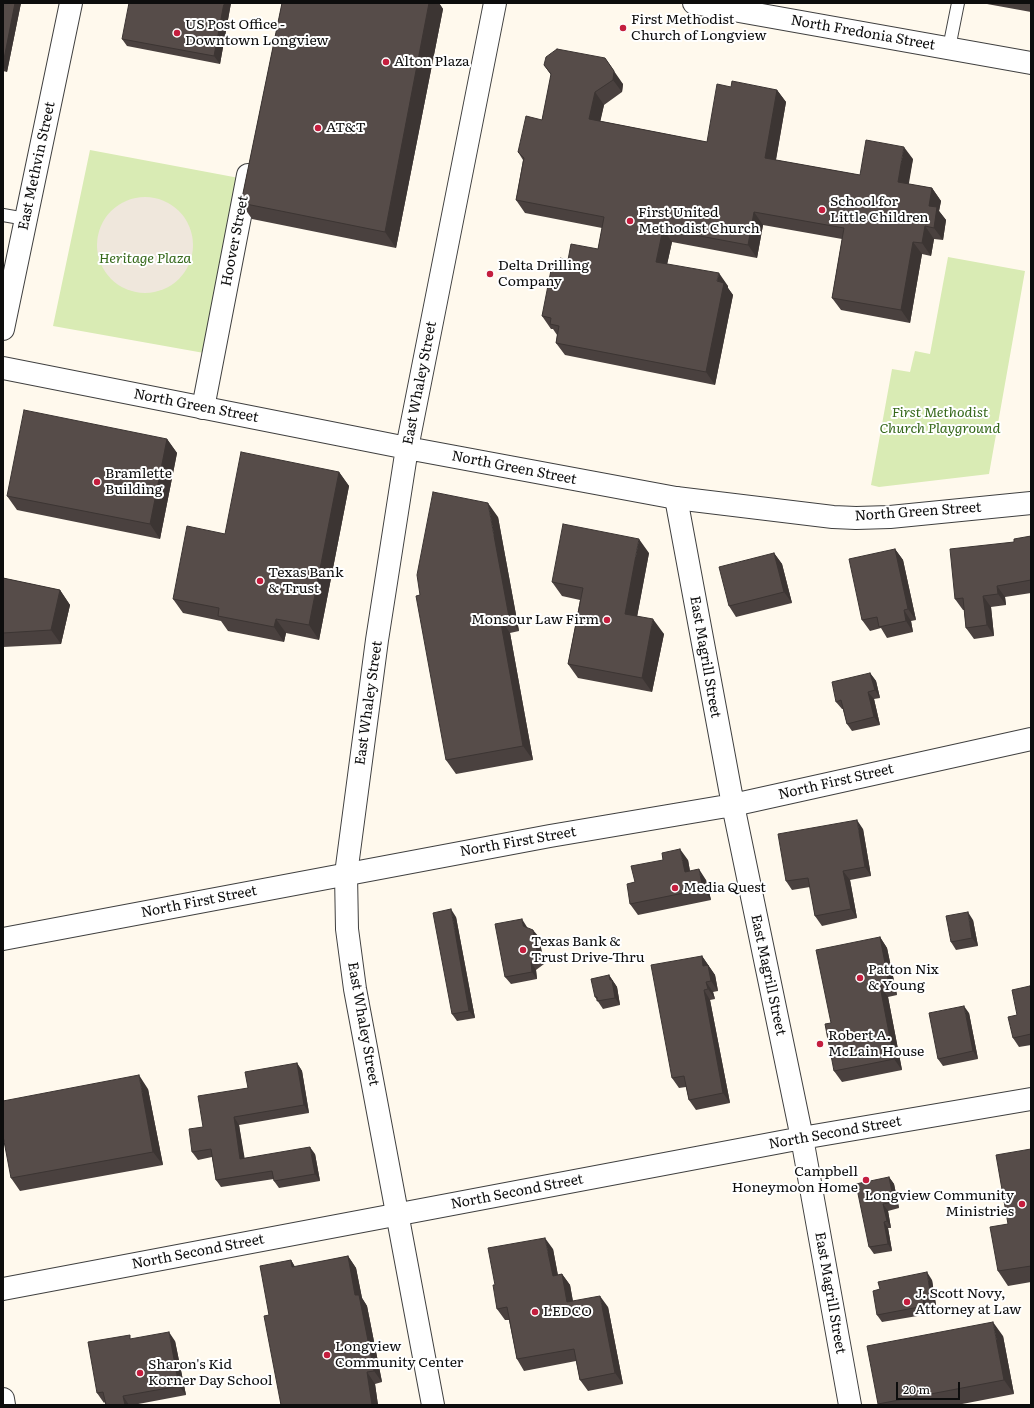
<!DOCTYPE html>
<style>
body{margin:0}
#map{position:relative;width:1034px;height:1408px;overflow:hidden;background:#fff9ed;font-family:Literata,serif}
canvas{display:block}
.frame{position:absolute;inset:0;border:4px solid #0d0d0d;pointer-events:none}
.scale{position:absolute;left:896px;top:1382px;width:64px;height:18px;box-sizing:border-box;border:2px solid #0d0d0d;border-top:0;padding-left:5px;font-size:12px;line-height:14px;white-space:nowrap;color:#0d0d0d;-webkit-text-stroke:3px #fff;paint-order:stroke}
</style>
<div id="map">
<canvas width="1034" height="1408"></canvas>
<div class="frame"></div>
<div class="scale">20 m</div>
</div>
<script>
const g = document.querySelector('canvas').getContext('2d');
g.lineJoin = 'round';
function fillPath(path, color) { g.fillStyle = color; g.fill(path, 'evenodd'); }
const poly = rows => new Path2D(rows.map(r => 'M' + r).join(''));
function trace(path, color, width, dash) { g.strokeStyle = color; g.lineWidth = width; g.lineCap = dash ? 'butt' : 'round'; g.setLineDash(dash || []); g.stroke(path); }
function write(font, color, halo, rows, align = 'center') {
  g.font = font + ' Literata,serif'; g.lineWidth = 4; g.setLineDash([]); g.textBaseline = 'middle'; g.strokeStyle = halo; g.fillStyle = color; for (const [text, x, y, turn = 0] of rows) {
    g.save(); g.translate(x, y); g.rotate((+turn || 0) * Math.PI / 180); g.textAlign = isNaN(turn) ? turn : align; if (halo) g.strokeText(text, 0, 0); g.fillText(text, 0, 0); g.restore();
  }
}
fillPath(poly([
 [90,150,239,178,204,353,53,326],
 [948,257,1025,271,989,474,879,487,871,485,892,369,910,372,915,351,930,354]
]), '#d9ebb4');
fillPath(poly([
 '97 245a48 48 0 1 1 96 0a48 48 0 1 1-96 0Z'
]), '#efe7dc');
const service = poly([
 [949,48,958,3],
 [3,215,26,219]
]);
const minor = poly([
 [694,3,1031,63],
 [3,329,71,3],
 [203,408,248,175],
 [676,498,733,805,802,1138,850,1405],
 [3,939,550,836,733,805,1031,739],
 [3,1289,802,1138,1031,1099],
 [3,1399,4,1405]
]);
const tertiary = poly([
 [3,368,407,448,676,498,833,517,856,518,890,517,1031,503],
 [433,1405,355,989,347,929,346,874,377,640,407,448,495,3]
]);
trace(service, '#404040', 14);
trace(minor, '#404040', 24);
trace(tertiary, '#404040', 24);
trace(service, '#fff', 12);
trace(minor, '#fff', 22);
trace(tertiary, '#fff', 22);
fillPath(poly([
 [3,3,21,3,7,72,3,71],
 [231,3,220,64,127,46,122,39],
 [282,3,439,3,443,9,396,248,252,219,241,203],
 [987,3,1031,3,1031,12,987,4],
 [557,49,623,84,622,92,604,105,600,121,707,142,731,87,777,90,786,102,776,160,860,175,913,159,908,184,932,188,941,201,939,211,946,220,943,240,934,239,931,256,922,254,910,323,841,310,832,298,842,239,763,225,757,258,672,242,667,264,728,286,728,288,733,295,715,385,565,355,556,343,557,335,553,329,551,329,542,316,558,266,568,260,598,249,602,228,525,213,516,200,523,160,518,152,542,120,551,75,544,65],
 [167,439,177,453,160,539,17,510,7,496],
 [339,472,349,486,319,640,286,633,284,642,228,631,221,621,183,613,173,599,225,534],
 [498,517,519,631,510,633,533,760,456,774,446,760],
 [1031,536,1031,593,1005,597,1006,605,991,607,994,636,974,639,966,628,964,610,963,610,955,599,1014,542],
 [895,549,903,560,916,620,911,621,913,632,887,638,881,628,870,631,862,620],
 [649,553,637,616,664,634,652,692,578,678,568,664,580,600,562,596,552,582],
 [774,553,782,564,792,603,736,617,729,606],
 [3,578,60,590,70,605,61,644,3,647],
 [870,673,876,681,880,698,874,699,880,725,852,731,847,724,843,709,842,709,836,702],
 [863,829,871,876,850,880,857,918,822,926,815,916,810,887,792,890,786,881],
 [688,860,690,871,706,880,711,900,638,915,630,904,635,882],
 [456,917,475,1018,457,1021,452,1014],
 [973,920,978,946,956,950,951,942],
 [527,927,527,928,539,937,544,964,536,970,537,979,511,984,505,977],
 [880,937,887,948,897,995,888,997,902,1070,842,1082,834,1071],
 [702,956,715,975,718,991,713,992,715,999,710,1000,730,1103,696,1110,689,1100,686,1087,679,1088,672,1078],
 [609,975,617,987,620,1005,603,1009,595,997],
 [1031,987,1031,1045,1019,1047,1013,1038],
 [969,1013,978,1059,943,1066,938,1059],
 [297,1063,302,1071,309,1113,239,1125,244,1158,315,1154,320,1181,279,1188,274,1181,274,1179,221,1187,216,1180,212,1157,198,1160,192,1152,203,1127,248,1088],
 [148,1089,163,1165,20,1191,11,1178],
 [1031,1149,1031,1282,1008,1286,998,1271,1008,1224],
 [889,1177,894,1184,899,1208,888,1211,891,1228,888,1228,892,1251,874,1254,869,1247],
 [553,1249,558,1275,562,1274,570,1285,573,1301,608,1307,623,1384,588,1391,580,1380,576,1361,524,1371,517,1359,509,1320,505,1320,497,1309,495,1285],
 [348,1256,356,1268,362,1298,367,1306,382,1382,375,1384,378,1405,281,1405,269,1315,291,1260,295,1267],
 [932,1280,936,1305,928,1306,929,1314,882,1322,877,1315],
 [1003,1336,1014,1394,957,1405,879,1405,878,1404],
 [133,1339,175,1341,186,1395,133,1405,106,1405,105,1402,104,1403,97,1393]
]), '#4a413f');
fillPath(poly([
 [15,3,21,3,7,72,3,66,3,64],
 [224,3,231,3,220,64,214,56],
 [429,3,439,3,443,9,396,248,385,232],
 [605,58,623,84,622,92,613,80],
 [777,90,786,102,774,170,765,158],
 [595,92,604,105,598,132,589,119],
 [904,147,913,159,907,195,898,182],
 [932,188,941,201,939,211,946,220,943,240,934,228,929,206],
 [754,212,763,225,757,258,748,245],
 [925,226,934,239,931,256,922,243],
 [663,229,672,242,665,274,656,262],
 [913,242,922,254,910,323,901,310],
 [719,273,728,286,728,288,733,295,715,385,706,372,717,281],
 [167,439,177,453,160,539,150,524],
 [339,472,349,486,319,640,309,625],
 [488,503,498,517,519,631,509,617],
 [639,539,649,553,635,628,625,614],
 [895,549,903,560,916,620,908,609],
 [774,553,782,564,792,603,784,592],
 [997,586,1005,597,1006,605,998,594],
 [60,590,70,605,61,644,51,630],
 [983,596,991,607,994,636,987,625],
 [904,610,911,621,913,632,906,621],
 [500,618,510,633,533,760,523,746],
 [276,619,286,633,284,642,274,627],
 [653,619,664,634,652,692,642,678],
 [870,673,876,681,880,698,875,690],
 [868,692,874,699,880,725,874,717],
 [857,820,863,829,871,876,865,867],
 [680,849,688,860,692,883,685,872],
 [699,869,706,880,711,900,703,889],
 [843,871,850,880,857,918,851,909],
 [451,909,456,917,475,1018,469,1011],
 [968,912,973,920,978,946,972,938],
 [522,919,527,927,528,934,523,926],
 [533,930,539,937,544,964,538,956],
 [880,937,887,948,897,995,889,984],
 [702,956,715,975,718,991,711,981,703,966],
 [531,962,536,970,537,979,532,972],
 [609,975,617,987,620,1005,615,998],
 [706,982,713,992,715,999,708,989],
 [880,986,888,997,902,1070,894,1059],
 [704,990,710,1000,730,1103,723,1093],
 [964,1006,969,1013,978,1059,973,1051],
 [297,1063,302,1071,309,1113,304,1105],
 [139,1075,148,1089,163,1165,153,1152],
 [234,1117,239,1125,246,1166,240,1159],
 [310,1147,315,1154,320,1181,315,1174],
 [889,1177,894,1184,899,1208,894,1202],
 [883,1204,888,1211,891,1228,887,1221],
 [884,1222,888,1228,892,1251,888,1244],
 [545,1238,553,1249,560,1287,553,1276],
 [348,1256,356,1268,362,1298,367,1306,382,1382,374,1371,355,1295],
 [291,1260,298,1272,292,1267],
 [927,1272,932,1280,936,1305,931,1297],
 [562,1274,570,1285,575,1314,567,1302],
 [600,1296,608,1307,623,1384,615,1373],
 [923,1299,928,1306,929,1314,924,1306],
 [993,1322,1003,1336,1014,1394,1004,1380],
 [169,1332,175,1341,186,1395,179,1386],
 [367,1372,375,1384,378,1405,372,1405],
 [123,1396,129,1405,125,1405]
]), '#3c3533');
const building = poly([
 [3,3,15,3,3,64,3,3],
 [129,3,224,3,214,56,122,39,129,3],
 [282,3,429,3,385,232,241,203,282,3],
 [557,49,605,58,614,71,613,80,595,92,589,119,707,142,717,84,731,87,732,81,777,90,765,158,860,175,866,140,904,147,898,182,932,188,929,206,937,207,934,228,925,226,922,243,913,242,901,310,832,298,844,228,754,212,748,245,663,229,656,262,719,273,717,281,724,283,706,372,556,343,559,326,550,324,551,318,542,316,552,265,558,266,560,258,568,260,571,244,598,249,604,217,516,200,524,158,518,152,526,116,542,120,551,74,544,65,546,57,557,49],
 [24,410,167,439,150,524,7,496,24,410],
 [241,452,339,472,309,625,276,619,274,627,218,616,219,608,173,599,187,526,225,534,241,452],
 [433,492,488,503,509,617,500,618,523,746,446,760,416,596,420,595,417,575,433,492],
 [563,524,639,539,625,614,653,619,642,678,568,664,583,588,552,582,563,524],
 [1031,536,1031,580,997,586,998,594,983,596,987,625,966,628,963,598,955,599,950,549,1014,542,1014,539,1031,536],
 [895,549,908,609,904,610,906,621,879,627,877,617,862,620,849,559,895,549],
 [774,553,784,592,729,606,719,567,774,553],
 [3,578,60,590,51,630,3,633,3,578],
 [870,673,875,690,868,692,874,717,847,724,841,700,836,702,832,682,870,673],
 [857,820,865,867,843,871,851,909,815,916,808,878,786,881,778,834,857,820],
 [680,849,685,872,699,869,703,889,630,904,627,884,635,882,631,866,663,860,662,853,680,849],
 [451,909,469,1011,452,1014,433,913,451,909],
 [968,912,972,938,951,942,946,916,968,912],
 [522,919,523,926,533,930,538,956,531,962,532,972,505,977,495,924,522,919],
 [880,937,889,984,880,986,894,1059,834,1071,825,1024,831,1023,816,950,880,937],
 [702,956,703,966,708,965,711,981,706,982,708,989,704,990,723,1093,689,1100,684,1076,672,1078,651,965,702,956],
 [609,975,610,980,612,980,615,998,597,1001,597,997,595,997,591,979,609,975],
 [1030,986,1031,989,1031,1034,1013,1038,1008,1017,1017,1015,1012,990,1030,986],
 [964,1006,973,1051,938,1059,929,1013,964,1006],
 [297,1063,304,1105,234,1117,240,1159,310,1147,315,1174,274,1181,272,1171,216,1180,211,1149,192,1152,189,1129,203,1127,198,1096,248,1088,245,1072,297,1063],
 [139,1075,153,1152,11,1178,3,1136,3,1101,139,1075],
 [1031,1149,1031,1266,998,1271,990,1227,1008,1224,996,1155,1031,1149],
 [889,1177,894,1202,883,1204,887,1221,884,1222,888,1244,869,1247,856,1184,889,1177],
 [545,1238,553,1276,562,1274,567,1302,600,1296,615,1373,580,1380,574,1349,517,1359,507,1307,497,1309,493,1285,495,1285,488,1248,545,1238],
 [348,1256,355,1295,359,1295,374,1371,367,1372,372,1405,281,1405,264,1316,269,1315,260,1266,291,1260,292,1267,348,1256],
 [927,1272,931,1297,923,1299,924,1306,877,1315,873,1291,880,1289,878,1282,927,1272],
 [993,1322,1004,1380,878,1404,867,1346,993,1322],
 [169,1332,179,1386,123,1396,125,1405,106,1405,103,1392,97,1393,88,1342,130,1335,130,1339,169,1332]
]);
fillPath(building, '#564c49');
trace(building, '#3c3533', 1);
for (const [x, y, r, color] of [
 [623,28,4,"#c41e3e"],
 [177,33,4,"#c41e3e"],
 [386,62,4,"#c41e3e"],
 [318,128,4,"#c41e3e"],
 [822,210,4,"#c41e3e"],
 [630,221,4,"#c41e3e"],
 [490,274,4,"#c41e3e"],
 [97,482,4,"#c41e3e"],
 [260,581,4,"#c41e3e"],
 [607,620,4,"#c41e3e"],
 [675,888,4,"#c41e3e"],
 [523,950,4,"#c41e3e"],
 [860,978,4,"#c41e3e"],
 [820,1044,4,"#c41e3e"],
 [866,1180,4,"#c41e3e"],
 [1022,1204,4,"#c41e3e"],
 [907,1302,4,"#c41e3e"],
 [535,1312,4,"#c41e3e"],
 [327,1355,4,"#c41e3e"],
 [140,1373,4,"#c41e3e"]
]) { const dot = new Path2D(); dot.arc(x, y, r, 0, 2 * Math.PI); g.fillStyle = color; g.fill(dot); trace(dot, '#fff', 1.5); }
write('14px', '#0d0d0d', '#fff', [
 ["First Methodist",631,20],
 ["Church of Longview",631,36],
 ["US Post Office -",185,25],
 ["Downtown Longview",185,41],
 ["Alton Plaza",394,62],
 ["AT&T",326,128],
 ["School for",830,202],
 ["Little Children",830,218],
 ["First United",638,213],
 ["Methodist Church",638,229],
 ["Delta Drilling",498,266],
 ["Company",498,282],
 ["Bramlette",105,474],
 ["Building",105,490],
 ["Texas Bank",268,573],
 ["& Trust",268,589],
 ["Monsour Law Firm",599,620,"right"],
 ["Media Quest",683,888],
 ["Texas Bank &",531,942],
 ["Trust Drive-Thru",531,958],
 ["Patton Nix",868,970],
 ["& Young",868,986],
 ["Robert A.",828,1036],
 ["McLain House",828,1052],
 ["Campbell",858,1172,"right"],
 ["Honeymoon Home",858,1188,"right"],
 ["Longview Community",1014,1196,"right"],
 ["Ministries",1014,1212,"right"],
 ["J. Scott Novy,",915,1294],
 ["Attorney at Law",915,1310],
 ["LEDCO",543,1312],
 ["Longview",335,1347],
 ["Community Center",335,1363],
 ["Sharon's Kid",148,1365],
 ["Korner Day School",148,1381]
], 'left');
write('14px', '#0d0d0d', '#fff', [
 ["North Fredonia Street",863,33,10],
 ["East Methvin Street",37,166,-78],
 ["Hoover Street",235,241,-79],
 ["East Whaley Street",420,383,-79],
 ["North Green Street",196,406,11],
 ["North Green Street",514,468,11],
 ["North Green Street",918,512,-4],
 ["East Magrill Street",705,657,80],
 ["East Whaley Street",369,703,-82],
 ["North First Street",836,782,-13],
 ["North First Street",518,842,-10],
 ["North First Street",199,902,-11],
 ["East Magrill Street",768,975,78],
 ["East Whaley Street",363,1024,80],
 ["North Second Street",835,1133,-10],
 ["North Second Street",517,1192,-11],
 ["North Second Street",198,1252,-11],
 ["East Magrill Street",830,1293,80]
]);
write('italic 14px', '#35681a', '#fff', [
 ["Heritage Plaza",145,259],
 ["First Methodist",940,413],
 ["Church Playground",940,429]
]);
</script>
